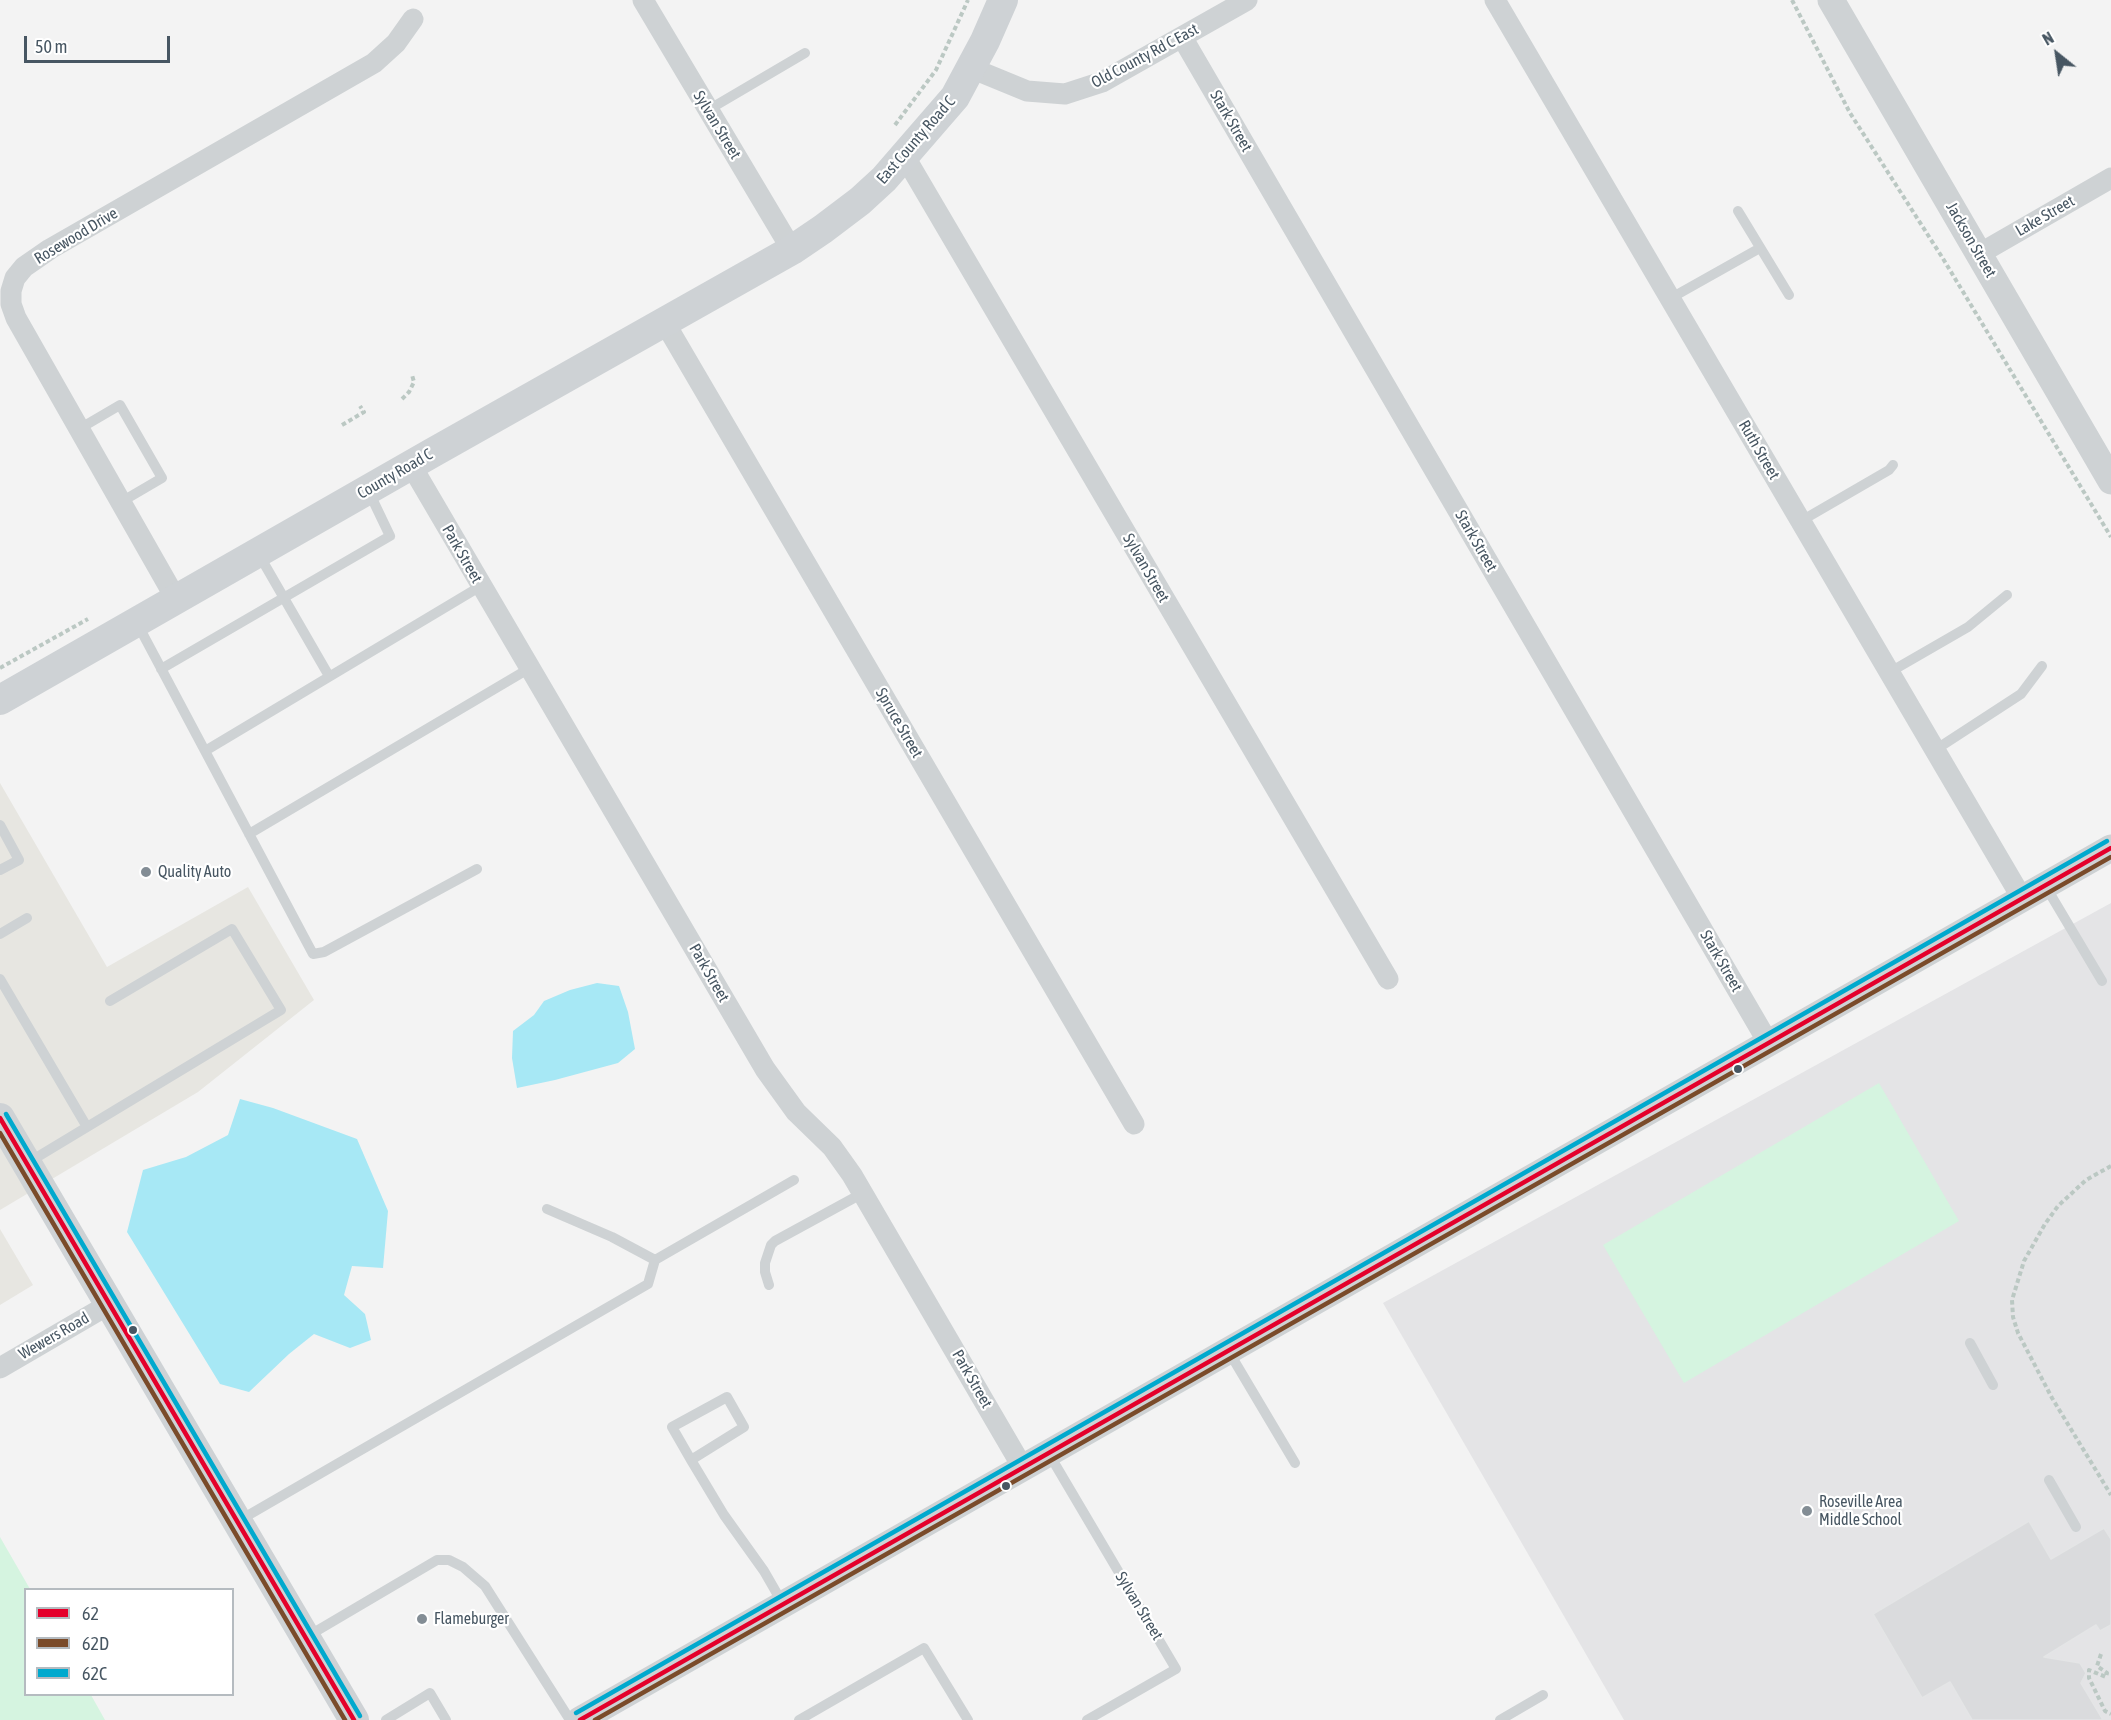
<!DOCTYPE html>
<style>
body{margin:0}
#map{position:relative;width:2111px;height:1720px;overflow:hidden;background:#f3f3f3;font-family:"Asap Condensed",sans-serif}
canvas{display:block}
.legend{position:absolute;left:24px;top:1588px;width:210px;height:108px;box-sizing:border-box;background:#fff;border:2px solid #b5bbc0;margin:0;padding:8px 10px;list-style:none;font-size:18px;color:#475662}
.legend li{display:flex;align-items:center;gap:12px;height:30px}
.legend b{width:30px;border:2px solid #b5bbc0}
.north{position:absolute;left:2027px;top:24px;width:60px;height:60px;-webkit-text-stroke:4px #fff;paint-order:stroke;rotate:330deg;font-size:16px;font-weight:700;line-height:24px;text-align:center;color:#475662}
.north::after{content:'';display:block;margin:auto;width:21px;height:27px;background:#475662;clip-path:polygon(50% 0,100% 100%,50% 72%,0 100%)}
.scale{position:absolute;left:24px;top:36px;width:146px;height:27px;box-sizing:border-box;border:3px solid #475662;border-top:0;padding-left:8px;font-size:18px;line-height:21px;white-space:nowrap;color:#475662;-webkit-text-stroke:4px #fff;paint-order:stroke}
</style>
<div id="map">
<canvas width="2111" height="1720"></canvas>
<ul class="legend">
<li><b style="height:8px;background:#e4002b"></b>62</li>
<li><b style="height:8px;background:#7a4b2a"></b>62D</li>
<li><b style="height:8px;background:#00a9ce"></b>62C</li>
</ul>
<div class="north">N</div>
<div class="scale">50 m</div>
</div>
<script>
const g = document.querySelector('canvas').getContext('2d');
g.lineJoin = 'round';
function fillPath(path, color) { g.fillStyle = color; g.fill(path, 'evenodd'); }
const poly = rows => new Path2D(rows.map(r => 'M' + r).join(''));
function trace(path, color, width, dash) { g.strokeStyle = color; g.lineWidth = width; g.lineCap = dash ? 'butt' : 'round'; g.setLineDash(dash || []); g.stroke(path); }
function write(font, color, halo, rows, align = 'center') {
  g.font = font + ' "Asap Condensed",sans-serif'; g.lineWidth = 4.5; g.setLineDash([]); g.textBaseline = 'middle'; g.strokeStyle = halo; g.fillStyle = color; for (const [text, x, y, turn = 0] of rows) {
    g.save(); g.translate(x, y); g.rotate((+turn || 0) * Math.PI / 180); g.textAlign = isNaN(turn) ? turn : align; if (halo) g.strokeText(text, 0, 0); g.fillText(text, 0, 0); g.restore();
  }
}
fillPath(poly([
 [0,783,107,967,248,887,314,1000,198,1092,0,1210],
 [0,1229,33,1285,0,1305]
]), '#e7e6e1');
fillPath(poly([
 [2111,903,2111,1720,1624,1720,1383,1303]
]), '#e4e4e6');
fillPath(poly([
 [1879,1083,1959,1221,1684,1383,1603,1245],
 [0,1537,30,1589,26,1590,26,1694,91,1695,105,1720,0,1720]
]), '#d5f4e0');
fillPath(poly([
 [597,983,619,986,628,1012,635,1049,618,1063,555,1080,517,1088,512,1058,513,1031,534,1015,544,1001,570,990],
 [240,1099,273,1108,357,1139,388,1211,383,1268,352,1266,344,1295,365,1314,371,1340,350,1348,314,1334,289,1354,249,1392,220,1384,127,1232,143,1170,186,1157,228,1135]
]), '#a7e8f5');
const building = poly([
 [2029,1521,2051,1559,2104,1528,2111,1539,2111,1625,2100,1631,2096,1625,2044,1657,2080,1663,2086,1673,2081,1683,2103,1720,1972,1720,1950,1682,1922,1698,1873,1614,2029,1521]
]);
fillPath(building, '#dadbdd');
trace(building, '#e4e5e6', 1.5);
trace(poly([
 [1792,0,1850,113,1942,257,2111,537],
 [895,125,936,70,968,0],
 [402,399,409,392,414,382,412,375],
 [342,425,364,412,360,406],
 [0,668,88,619],
 [2111,1166,2086,1180,2058,1206,2045,1224,2024,1261,2012,1300,2013,1317,2018,1333,2052,1398,2111,1495],
 [2101,1654,2097,1666,2107,1673,2106,1677,2089,1670,2089,1678,2105,1711,2111,1714]
]), '#bbc8c3', 4, [4.5, 3]);
trace(poly([
 [708,110,805,53],
 [1738,211,1789,295],
 [1671,298,1760,248],
 [79,429,120,405,162,478,121,502],
 [1801,521,1889,470,1893,465],
 [258,553,329,676],
 [138,625,313,954,324,952,477,869],
 [161,669,390,536,368,490],
 [1890,672,1968,627,2007,595],
 [1935,750,2021,694,2042,666],
 [205,751,481,586],
 [0,825,19,860,0,870],
 [249,834,530,668],
 [2046,887,2102,981],
 [0,934,27,918],
 [0,979,87,1127],
 [29,1162,281,1010,232,929,110,1001],
 [547,1209,612,1237,655,1260],
 [769,1285,765,1272,765,1263,771,1245,775,1241,863,1193],
 [1970,1343,1993,1385],
 [1229,1352,1295,1463],
 [1049,1454,1176,1669,1087,1720],
 [691,1460,744,1427,727,1397,672,1427,691,1460,724,1515,764,1571,783,1604],
 [2049,1480,2076,1527],
 [240,1520,648,1284,655,1260,794,1180],
 [308,1636,437,1560,449,1560,463,1567,485,1586,570,1720],
 [386,1720,430,1693,446,1720],
 [799,1720,924,1648,968,1720],
 [1500,1720,1543,1695]
]), '#ced2d4', 10);
trace(poly([
 [643,0,792,250],
 [1495,0,2023,900],
 [1182,37,1769,1044],
 [971,68,1027,91,1065,94,1102,82,1247,0],
 [905,157,1388,979],
 [1979,254,2111,178],
 [665,323,1134,1124],
 [411,465,765,1069,796,1112,832,1147,852,1175,1023,1468],
 [176,599,16,318,11,304,11,291,15,278,24,267,50,249,374,63,396,43,413,19],
 [0,1368,108,1305]
]), '#ced2d4', 21);
trace(poly([
 [1831,0,2111,481],
 [580,1720,2111,848]
]), '#ced2d4', 27);
trace(poly([
 [0,700,432,453,792,250,823,229,860,201,884,179,955,97,985,41,1003,0],
 [0,1118,354,1720]
]), '#ced2d5', 30);
trace(poly([
 [0,1118,354,1720],
 [580,1720,2111,848]
]), '#e4002b', 4.5);
trace(poly([
 [0,1133,345,1720],
 [595,1720,2111,857]
]), '#7a4b2a', 4.5);
trace(poly([
 [6,1114,360,1716],
 [576,1713,2107,841]
]), '#00a9ce', 4.5);
for (const [x, y, r, color] of [
 [146,872,6,"#838d95"],
 [1738,1069,5,"#475662"],
 [133,1330,5,"#475662"],
 [1006,1486,5,"#475662"],
 [1807,1511,6,"#838d95"],
 [422,1619,6,"#838d95"]
]) { const dot = new Path2D(); dot.arc(x, y, r, 0, 2 * Math.PI); g.fillStyle = color; g.fill(dot); trace(dot, '#fff', 2); }
write('16px', '#475662', '#fff', [
 ["Old County Rd C East",1145,56,-28],
 ["Stark Street",1231,121,60],
 ["Sylvan Street",717,125,59],
 ["East County Road C",916,140,-49],
 ["Lake Street",2045,216,-30],
 ["Rosewood Drive",76,236,-31],
 ["Jackson Street",1971,240,60],
 ["Ruth Street",1759,450,60],
 ["County Road C",395,474,-30],
 ["Stark Street",1476,541,60],
 ["Park Street",462,554,60],
 ["Sylvan Street",1146,568,60],
 ["Spruce Street",899,723,60],
 ["Stark Street",1721,961,60],
 ["Park Street",709,973,60],
 ["Wewers Road",54,1336,-30],
 ["Park Street",972,1379,60],
 ["Sylvan Street",1139,1606,59]
]);
write('16px', '#475662', '#fff', [
 ["Quality Auto",158,872],
 ["Roseville Area",1819,1502],
 ["Middle School",1819,1520],
 ["Flameburger",434,1619]
], 'left');
</script>
